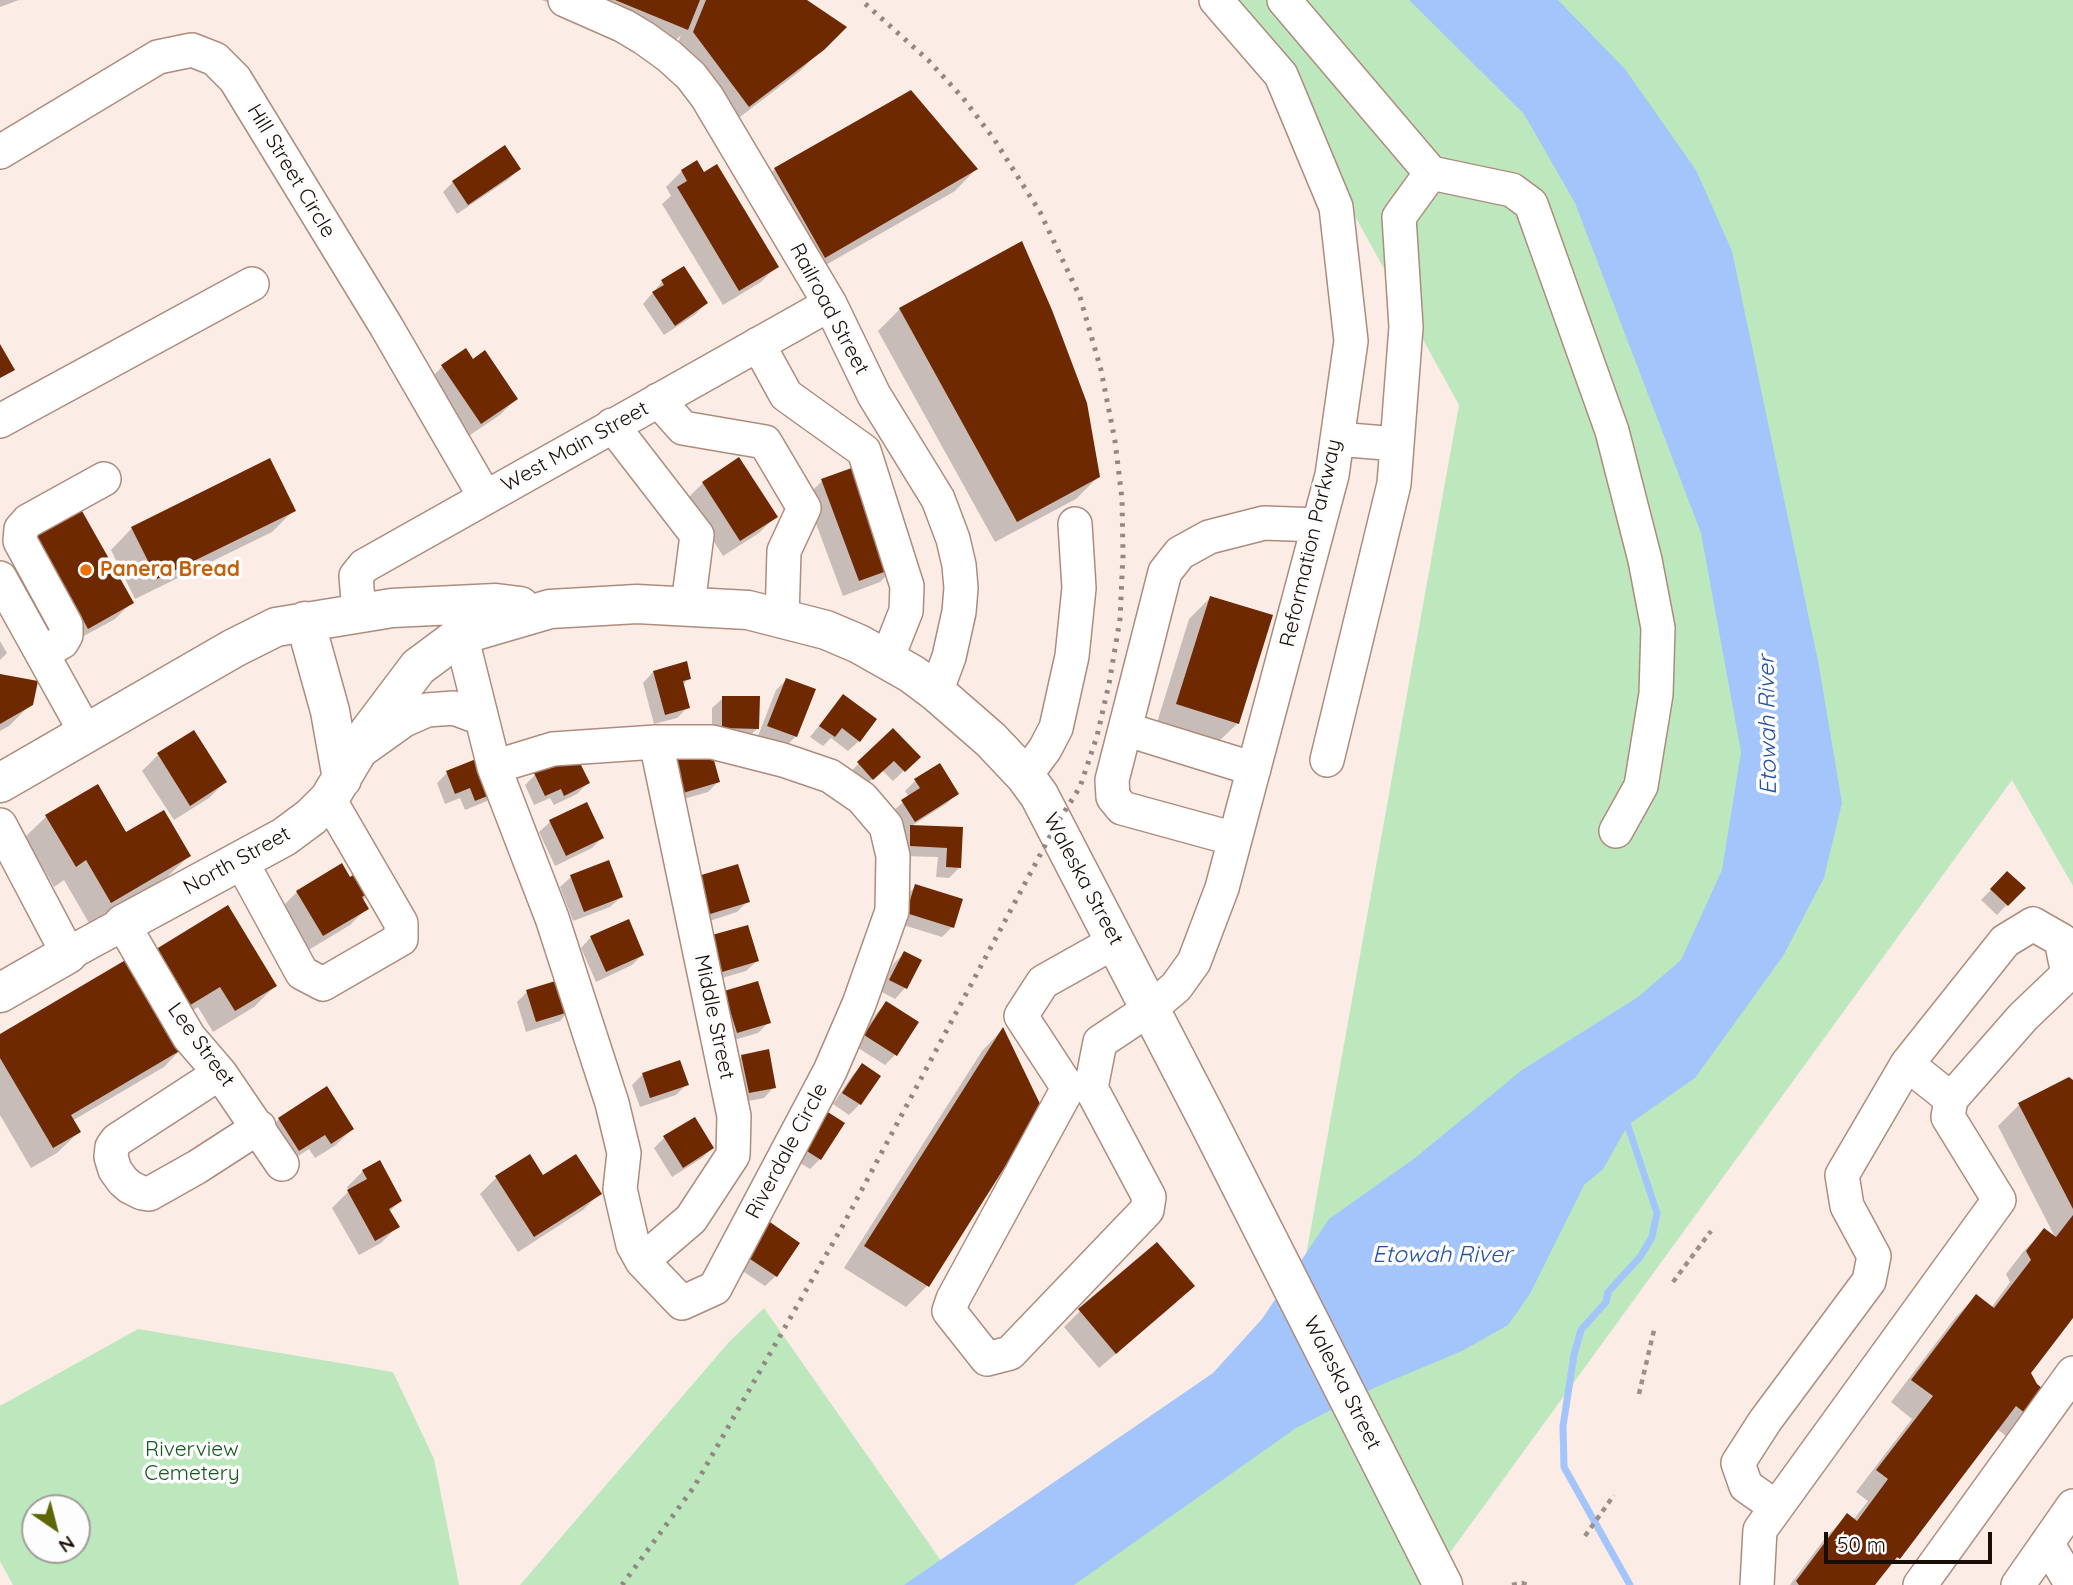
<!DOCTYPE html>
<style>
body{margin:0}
#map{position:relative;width:2073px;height:1585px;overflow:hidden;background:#fbece6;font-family:Quicksand,sans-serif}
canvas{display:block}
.north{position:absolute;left:21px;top:1494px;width:70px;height:70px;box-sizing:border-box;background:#fdfdfd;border:2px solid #a29d9b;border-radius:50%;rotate:145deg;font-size:19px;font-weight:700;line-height:28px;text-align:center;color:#190d08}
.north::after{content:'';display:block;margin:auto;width:24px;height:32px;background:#5f6606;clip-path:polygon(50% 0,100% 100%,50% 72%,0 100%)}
.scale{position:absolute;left:1824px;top:1532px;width:168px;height:32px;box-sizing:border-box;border:4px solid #190d08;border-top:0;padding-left:9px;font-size:21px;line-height:24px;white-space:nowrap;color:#190d08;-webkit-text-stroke:5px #fdfdfd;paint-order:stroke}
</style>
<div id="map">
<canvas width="2073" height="1585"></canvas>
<div class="north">N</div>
<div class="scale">50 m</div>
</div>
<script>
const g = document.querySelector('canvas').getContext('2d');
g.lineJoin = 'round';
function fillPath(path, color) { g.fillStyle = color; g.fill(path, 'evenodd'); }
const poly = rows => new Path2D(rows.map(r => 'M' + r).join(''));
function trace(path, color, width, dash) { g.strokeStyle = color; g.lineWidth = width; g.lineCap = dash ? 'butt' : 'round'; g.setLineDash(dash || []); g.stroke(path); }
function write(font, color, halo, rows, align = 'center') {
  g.font = font + ' Quicksand,sans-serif'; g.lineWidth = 7; g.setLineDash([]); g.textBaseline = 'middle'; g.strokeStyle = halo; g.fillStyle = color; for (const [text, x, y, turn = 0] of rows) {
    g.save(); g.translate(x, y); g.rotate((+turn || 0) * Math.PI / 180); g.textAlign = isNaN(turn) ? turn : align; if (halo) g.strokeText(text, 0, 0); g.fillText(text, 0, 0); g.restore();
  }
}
fillPath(poly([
 [1236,0,2073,0,2073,886,2012,780,1433,1576,1437,1585,979,1585,1298,1300,1459,405],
 [764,1308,958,1585,520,1585,729,1342],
 [138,1329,393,1372,434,1459,459,1585,13,1585,0,1561,0,1406],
 [35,1508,77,1508,77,1550,35,1550]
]), '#bde8bd');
fillPath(poly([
 [1409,0,1558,0,1625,69,1696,170,1732,251,1819,666,1842,803,1824,878,1783,956,1695,1078,1628,1125,1603,1169,1584,1185,1530,1294,1508,1325,1462,1351,1376,1387,1296,1428,1074,1585,904,1585,1213,1373,1262,1319,1329,1219,1415,1158,1522,1070,1638,997,1681,960,1722,870,1741,752,1701,533,1575,203,1524,114]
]), '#a4c5fc');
fillPath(poly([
 [0,0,19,0,0,7],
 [542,0,803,0,844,27,800,71,727,127,673,54,681,35,665,51],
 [910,92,976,169,955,191,803,278,753,191,775,169],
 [519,169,509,179,457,214,443,192,453,182],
 [682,171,777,266,761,282,723,305,662,204,671,196,666,187],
 [683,268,706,303,696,314,664,335,643,304,662,282],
 [900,309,1098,477,1076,499,995,542,878,331],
 [472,361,516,399,500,415,464,439,426,383,442,367],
 [822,481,896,566,880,582,843,596,806,497],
 [703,483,775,517,759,533,723,556,687,499],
 [293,511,272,532,135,599,111,550,132,528],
 [82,514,131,603,115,619,71,643,22,554,38,538],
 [1210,598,1238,723,1216,744,1156,726,1189,619],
 [0,641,7,653,0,660],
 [653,672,689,678,682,686,688,707,677,718,654,724,643,683],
 [0,676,31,704,9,726,0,731],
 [786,680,796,736,785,747,758,736,776,690],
 [843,696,859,741,848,751,831,738,823,746,810,737],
 [723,698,758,728,747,738,712,738,712,708],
 [893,731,918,757,893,781,882,770,862,789,848,774],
 [193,732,225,782,209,798,174,820,142,771,158,755],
 [674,757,718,782,708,792,673,802],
 [447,773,498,791,487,801,465,810,460,798,445,804,437,783],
 [535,775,588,783,577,794,554,805,550,798,534,805,525,785],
 [915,781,957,794,946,804,910,827,961,829,960,867,949,878,936,877,938,857,900,856,901,837,905,833,892,812,909,797,905,791],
 [586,804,602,838,592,848,555,866,539,832,550,822],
 [47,816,126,835,189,856,167,877,89,923,64,880,54,887,25,837],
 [341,865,349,879,377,886,362,901,366,909,350,925,307,951,281,908,297,892],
 [2007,873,2023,888,1997,915,1981,900],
 [571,877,621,897,610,907,573,921,560,887],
 [916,886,952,927,942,937,897,923,905,897],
 [689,888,748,901,737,912,700,924],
 [591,937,642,955,632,965,596,982,581,948],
 [703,947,757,961,746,971,712,981],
 [905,953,905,988,895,999,880,991,894,963],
 [133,957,275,986,254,1007,213,1032,198,1007,172,1023,185,1045,164,1067,72,1121,79,1132,57,1153,31,1168,0,1115,0,1036],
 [527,992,570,1010,560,1021,526,1032,517,1002],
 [725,993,769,1022,758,1033,727,1042],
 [886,1003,895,1055,885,1065,855,1046,876,1014],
 [1002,1030,928,1285,906,1307,844,1268,982,1051],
 [742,1056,774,1087,764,1098,738,1103,732,1067],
 [862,1065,879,1076,860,1104,849,1115,833,1104,852,1076],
 [643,1074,687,1084,676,1095,640,1107,632,1085],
 [2073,1082,2073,1315,2029,1373,2035,1386,2049,1396,2011,1440,1997,1429,1898,1558,1873,1585,1790,1585,1826,1537,1847,1516,1853,1520,1868,1501,1856,1492,1912,1419,1891,1402,1955,1318,1976,1296,1991,1308,2010,1282,2006,1274,2023,1252,2044,1230,2056,1239,1998,1126,2019,1105],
 [279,1119,352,1129,336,1145,315,1158,309,1149,283,1166,263,1135],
 [843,1123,820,1159,810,1169,790,1157],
 [664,1138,712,1148,702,1158,672,1177,654,1148],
 [529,1156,543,1177,599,1194,583,1210,518,1252,480,1194,496,1178],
 [379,1162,400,1201,389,1212,397,1227,381,1243,359,1255,332,1208,349,1191,347,1187,363,1171],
 [757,1233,776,1276,765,1286,735,1266],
 [1177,1302,1099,1368,1064,1327,1080,1311]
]), '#0003');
trace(poly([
 [1625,1117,1657,1213,1652,1237,1640,1257,1608,1292,1606,1302,1581,1330,1574,1355,1563,1426,1564,1467,1630,1585]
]), '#a4c5fc', 7);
fillPath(poly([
 [615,0,700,0,688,30],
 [706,0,807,0,847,27,824,50,749,107,693,32],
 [911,90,978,169,825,258,774,168],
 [505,145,521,169,468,205,452,181],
 [697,160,704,172,717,164,779,267,739,291,677,187,687,181,681,170],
 [1022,241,1052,310,1087,403,1100,477,1017,522,899,308],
 [684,266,708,303,675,326,652,292,664,285,661,280],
 [0,344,15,370,0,378],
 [466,348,473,359,485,350,518,399,481,424,441,365],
 [739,457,778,517,740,541,702,482],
 [270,458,296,511,157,579,131,527],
 [860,465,898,567,859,581,821,479],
 [82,511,134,603,88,629,81,616,75,620,43,562,49,559,37,536],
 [1210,596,1273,615,1239,724,1176,704],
 [687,661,691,679,683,681,690,708,665,715,653,671],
 [0,674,38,681,33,705,0,724],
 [786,678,816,689,797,737,767,726],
 [843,694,877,719,860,742,842,728,835,737,819,726],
 [722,696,760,696,759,729,722,728],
 [893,728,921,757,905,772,894,761,873,780,857,762],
 [194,730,227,782,190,806,157,753],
 [710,746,720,782,683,793,673,756],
 [575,753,590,783,564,796,561,789,545,796,534,773],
 [486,755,500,791,475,801,470,788,455,794,446,771],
 [940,763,959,794,915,822,901,800,920,788,914,779],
 [98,784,126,832,164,810,191,856,111,903,86,860,76,867,45,815],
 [587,802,604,838,566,856,549,820],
 [910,825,963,827,961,868,946,867,947,848,910,846],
 [609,860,623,897,584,912,570,875],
 [342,863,350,877,367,866,379,886,362,897,369,909,323,936,296,891],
 [738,864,750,902,710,914,698,876],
 [2007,871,2026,888,2008,906,1990,889],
 [915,884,963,899,954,928,906,913],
 [228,905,277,986,235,1011,220,987,187,1007,153,951],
 [629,919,644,955,606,972,590,936],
 [748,925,759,961,722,972,712,935],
 [904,951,922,960,907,989,889,980],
 [134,955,188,1046,71,1115,81,1132,53,1148,0,1058,0,1034],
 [562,979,572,1011,536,1022,526,990],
 [758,981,771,1023,737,1033,724,991],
 [886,1001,919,1022,897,1056,864,1035],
 [1003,1027,1042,1108,929,1287,864,1246],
 [769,1049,776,1088,749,1093,741,1055],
 [680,1060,689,1085,650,1098,642,1073],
 [862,1063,881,1076,861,1105,842,1093],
 [2069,1077,2073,1080,2073,1209,2018,1103],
 [327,1086,354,1129,331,1144,325,1135,299,1151,278,1118],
 [823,1109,845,1123,821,1160,799,1146],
 [695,1117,714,1148,683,1168,663,1136],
 [530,1154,543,1175,576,1154,602,1194,534,1237,495,1176],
 [380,1160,402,1201,389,1209,400,1227,375,1241,347,1190,367,1179,362,1170],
 [2073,1215,2073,1318,2031,1373,2037,1384,2052,1396,2034,1420,2016,1406,1900,1559,1897,1557,1875,1585,1799,1585,1796,1581,1847,1513,1857,1521,1888,1479,1876,1470,1933,1396,1911,1380,1976,1294,1994,1308,2031,1260,2026,1251,2044,1228,2056,1237],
 [767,1220,800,1243,777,1277,744,1255],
 [1157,1242,1195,1286,1116,1354,1078,1309]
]), '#6e2901');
const minor = poly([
 [565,0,624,26,644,38,669,56,691,76,707,97,830,304,874,395,938,499,953,539,959,565,961,588,959,612,949,657,936,692],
 [1284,0,1431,173,1399,217,1406,327,1394,484,1327,760],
 [0,152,158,57,192,50,215,59,235,79,386,326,485,497],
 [1431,173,1512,190,1531,204,1612,431,1645,560,1658,628,1656,694,1641,786,1616,831],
 [758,344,786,395,864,451,907,586,906,611,887,659],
 [658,400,683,428,765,442,804,508,784,551,782,618],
 [0,421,252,284],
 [612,425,697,535,688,605],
 [1337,439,1397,444],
 [0,578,86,733],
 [359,613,356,576,364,566,830,304],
 [461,635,494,767,552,918,612,1103,624,1153,620,1189,633,1245,642,1261,682,1303,715,1288,830,1071,859,1004,892,911,893,856,886,826,862,798,830,776,783,760,712,742,656,742,553,749,494,767],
 [43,653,62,642,66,635,66,625,20,541,21,529,28,521,104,479],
 [1125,729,1254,769],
 [362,750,404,720,427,710,454,708,481,718],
 [1025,776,1045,749,1056,728,1072,656,1079,588,1075,524],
 [0,825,68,954,123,924,189,1037,220,1073,282,1164],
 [1235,839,1122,808,1113,797,1112,780,1165,572,1180,553,1209,537,1264,523,1318,525],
 [241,861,302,973,323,984,401,939,401,923,329,799],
 [1116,941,1043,982,1021,1016,1068,1088,953,1299,949,1311,987,1359,1010,1353,1147,1210,1149,1197,1091,1088,1100,1042,1151,1008,1176,987,1194,962,1222,888,1332,475,1351,341,1336,207,1281,75,1216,0],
 [1907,1064,1951,1099],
 [220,1073,117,1140,112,1147,111,1157,115,1170,123,1181,130,1187,142,1193,149,1194,197,1167,259,1127],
 [642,1261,691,1219,733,1155,734,1116,656,742],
 [2047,1543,2072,1585],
 [1757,1585,1760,1530,1999,1200,1948,1117,1951,1099,2023,1017,2068,974,2061,940,2033,924,2005,941,1907,1064,1842,1175,1847,1206,1874,1256,1869,1281,1765,1421,1738,1463,1746,1486,1776,1507],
 [1920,1585,2073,1373],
 [2018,1585,2073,1506]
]);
const major = poly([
 [305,621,330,711,342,779],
 [0,783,234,648,276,627,392,608,496,603,520,606],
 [123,924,284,837,311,817,329,799,369,732,418,667,461,635,550,609,637,604,748,610,826,630,859,644,912,674,936,692,991,740,1025,776,1039,795,1207,1119,1443,1585],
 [0,993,68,954]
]);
trace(minor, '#ae8c7d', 36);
trace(major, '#ae8c7d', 41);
trace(poly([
 [1673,1282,1711,1231],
 [1639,1394,1655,1326],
 [1585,1536,1614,1495],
 [1512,1585,1522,1583,1528,1585]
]), '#9d908a', 4.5, [5, 5]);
trace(minor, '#fff', 33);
trace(major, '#fff', 38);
trace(poly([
 [622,1585,694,1487,842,1227,1056,825,1080,787,1097,736,1109,684,1120,619,1123,555,1122,499,1115,441,1101,370,1080,297,1040,212,994,139,963,98,928,60,861,0]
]), '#948781', 5, [3.5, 7]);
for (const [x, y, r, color] of [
 [86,570,7,"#e8710a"]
]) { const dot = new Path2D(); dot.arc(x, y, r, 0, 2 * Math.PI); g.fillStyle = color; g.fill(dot); trace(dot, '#fdfdfd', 2.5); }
write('21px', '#190d08', '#fdfdfd', [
 ["Hill Street Circle",291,171,59],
 ["Railroad Street",829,309,62],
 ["West Main Street",575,447,-29],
 ["Reformation Parkway",1311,543,-77],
 ["North Street",237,861,-29],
 ["Waleska Street",1083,879,62],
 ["Middle Street",714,1017,78],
 ["Lee Street",201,1045,54],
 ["Riverdale Circle",787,1151,-62],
 ["Waleska Street",1342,1383,63]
]);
write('bold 21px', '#c56008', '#fdfdfd', [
 ["Panera Bread",100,570]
], 'left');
write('21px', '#16581e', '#fdfdfd', [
 ["Riverview",192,1450],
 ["Cemetery",192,1474]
]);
write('italic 23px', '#2551a1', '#fdfdfd', [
 ["Etowah River",1768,725,-91],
 ["Etowah River",1442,1255]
]);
</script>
